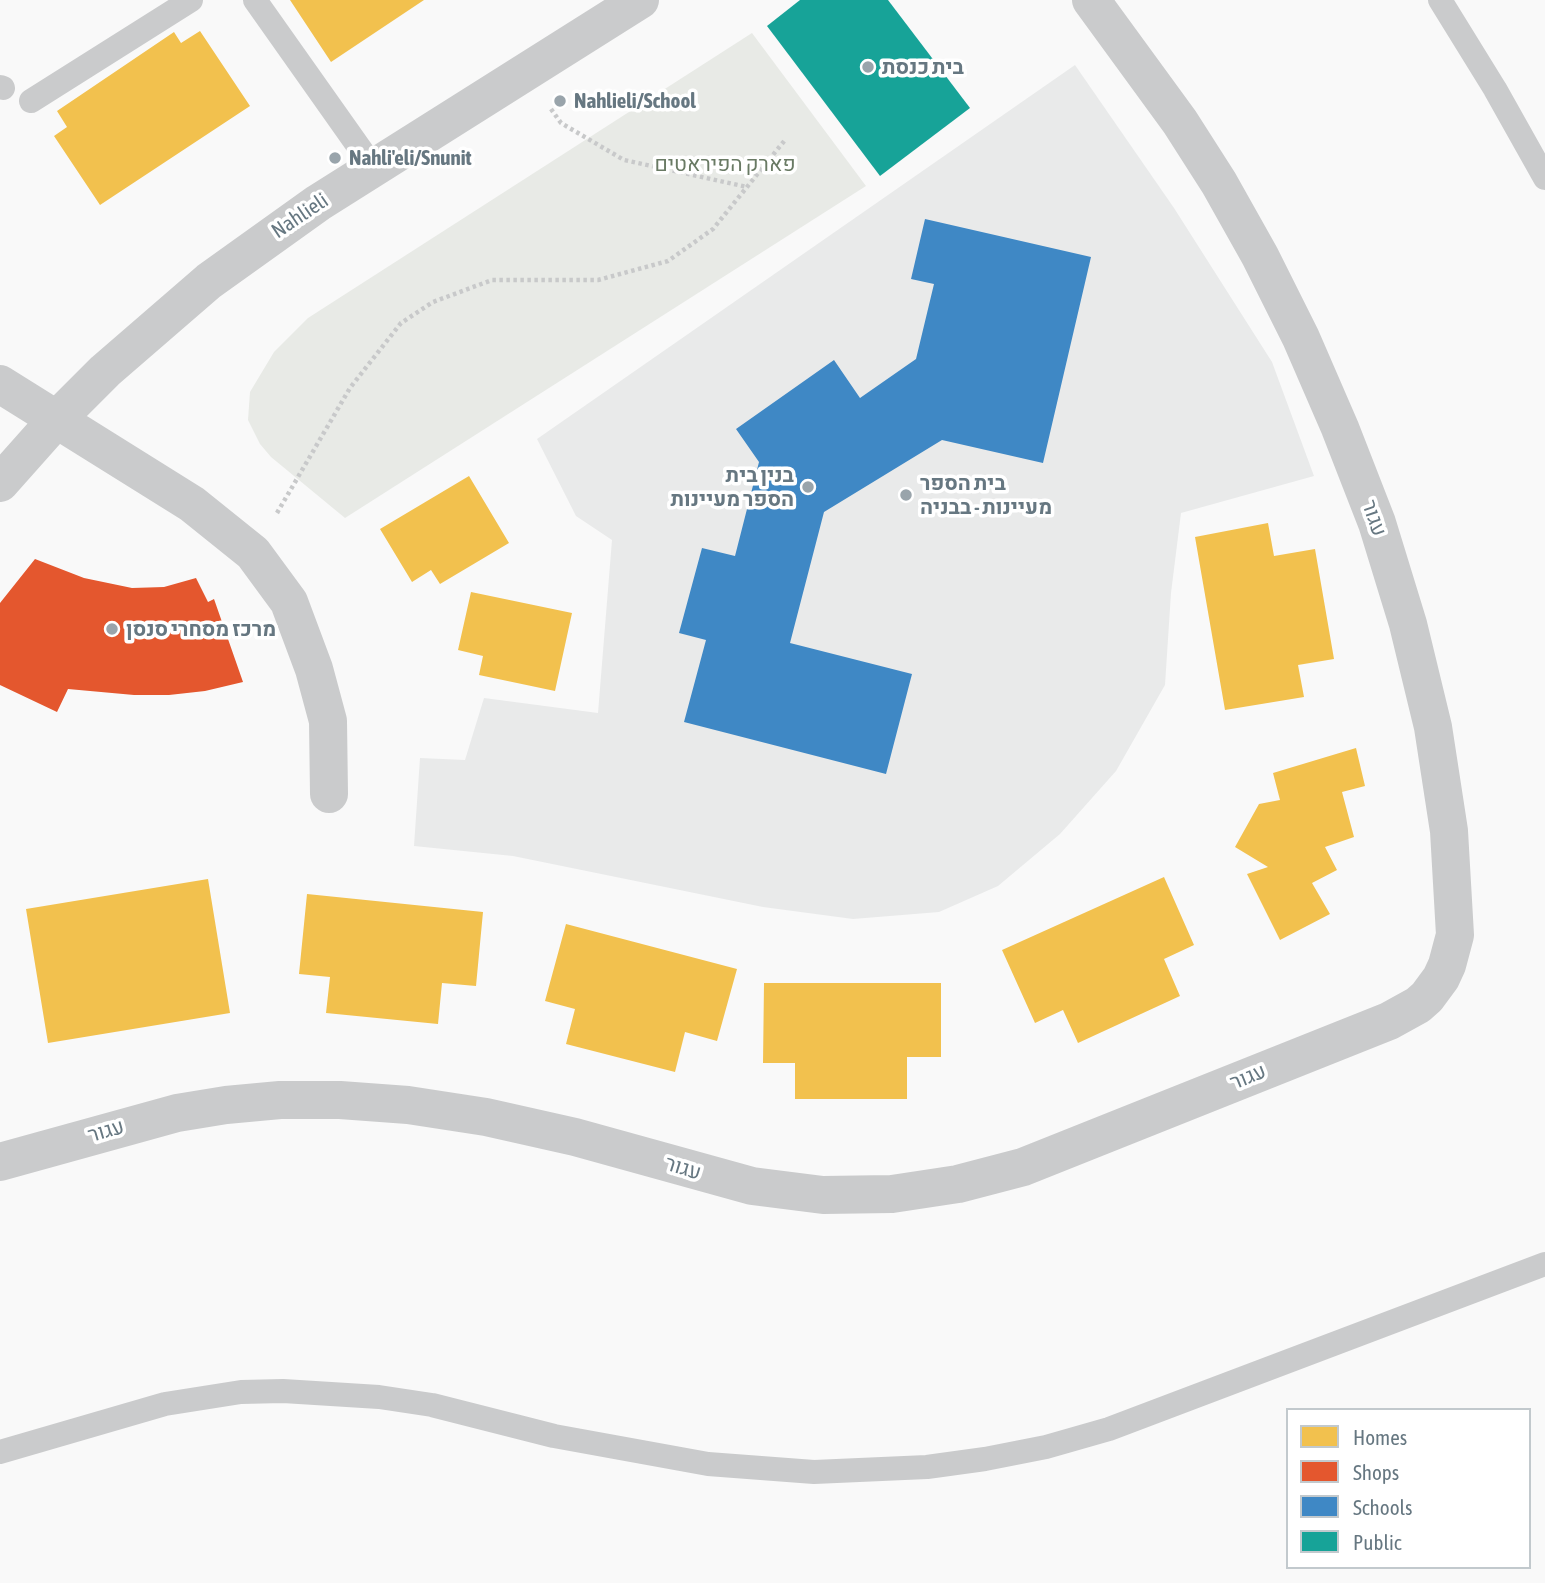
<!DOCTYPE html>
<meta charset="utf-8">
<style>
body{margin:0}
#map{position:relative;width:1545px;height:1583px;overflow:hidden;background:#f9f9f9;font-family:"Asap Condensed",sans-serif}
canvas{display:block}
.legend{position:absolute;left:1286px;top:1408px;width:245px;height:161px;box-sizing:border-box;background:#fff;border:2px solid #c2c9cd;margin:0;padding:9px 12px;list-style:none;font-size:21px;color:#667781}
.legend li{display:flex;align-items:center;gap:14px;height:35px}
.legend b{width:35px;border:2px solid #c2c9cd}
</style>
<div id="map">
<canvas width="1545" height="1583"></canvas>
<ul class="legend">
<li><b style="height:19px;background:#f2c14e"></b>Homes</li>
<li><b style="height:19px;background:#e4572e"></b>Shops</li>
<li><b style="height:19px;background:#3f88c5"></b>Schools</li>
<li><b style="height:19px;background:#17a398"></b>Public</li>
</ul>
</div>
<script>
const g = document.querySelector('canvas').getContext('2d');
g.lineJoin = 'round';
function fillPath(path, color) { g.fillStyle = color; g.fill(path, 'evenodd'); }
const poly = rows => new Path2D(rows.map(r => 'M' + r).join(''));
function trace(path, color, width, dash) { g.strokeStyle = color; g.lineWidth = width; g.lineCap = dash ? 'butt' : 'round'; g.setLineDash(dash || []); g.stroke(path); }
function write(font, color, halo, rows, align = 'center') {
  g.font = font + ' "Asap Condensed",Heebo,sans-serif'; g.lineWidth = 7; g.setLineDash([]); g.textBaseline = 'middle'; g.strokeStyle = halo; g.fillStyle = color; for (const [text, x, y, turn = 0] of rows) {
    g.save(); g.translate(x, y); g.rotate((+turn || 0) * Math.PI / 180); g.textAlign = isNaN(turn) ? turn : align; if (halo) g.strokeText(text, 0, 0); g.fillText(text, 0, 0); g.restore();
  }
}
fillPath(poly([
 [1075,65,1174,208,1272,362,1314,476,1181,513,1171,593,1165,685,1116,771,1060,834,998,886,939,912,853,919,763,907,513,856,414,846,420,758,465,760,484,698,598,713,612,540,576,516,537,439]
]), '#e9eaea');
fillPath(poly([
 [752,33,866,186,345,518,271,457,260,444,248,420,250,392,274,352,308,318]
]), '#e8eae6');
fillPath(poly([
 [290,0,424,0,331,62],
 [200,31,250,106,100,205,54,136,67,127,57,111,174,32,181,43],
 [469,476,509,543,440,584,431,570,412,582,380,529],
 [1268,523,1274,556,1315,549,1334,659,1298,665,1304,697,1225,710,1195,537],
 [471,592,572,613,555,691,479,675,483,656,458,650],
 [1356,748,1365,786,1342,792,1354,837,1325,847,1337,870,1312,883,1330,914,1280,940,1247,874,1268,867,1235,847,1259,804,1280,800,1273,773],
 [1164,877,1194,945,1164,959,1180,996,1078,1043,1063,1010,1035,1023,1002,950],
 [208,879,230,1013,48,1043,26,909],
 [307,894,483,912,476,986,442,983,438,1024,326,1013,330,977,299,974],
 [566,924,737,969,717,1041,685,1032,675,1072,566,1044,575,1009,545,1001],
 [764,983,941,983,941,1057,907,1057,907,1099,795,1099,795,1063,763,1063]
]), '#f2c14e');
fillPath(poly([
 [35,559,84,578,132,588,164,587,196,578,208,602,214,599,243,682,205,691,169,695,134,695,68,689,57,712,0,685,0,603]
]), '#e4572e');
fillPath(poly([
 [925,219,1091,257,1043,463,942,440,824,512,790,643,912,674,886,774,684,722,706,640,679,633,702,548,735,556,759,462,736,429,834,360,860,398,916,359,934,284,911,279]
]), '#3f88c5');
fillPath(poly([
 [800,0,888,0,970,108,880,176,767,26]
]), '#17a398');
trace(poly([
 [551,109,561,123,624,160,747,187],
 [277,513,350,388,401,323,433,302,492,280,598,280,668,261,713,229,785,140]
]), '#c8c9ca', 4.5, [3.5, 3.5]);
trace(poly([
 [255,0,373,167],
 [1440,0,1495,89,1545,178],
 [0,87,3,88],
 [31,101,191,0],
 [0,1452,165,1404,241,1392,283,1391,379,1397,432,1405,554,1436,708,1464,814,1472,927,1467,985,1459,1046,1447,1109,1429,1545,1264]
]), '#cacbcc', 24);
trace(poly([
 [0,384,192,504,253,553,289,602,314,669,328,721,329,794],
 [0,483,56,420,105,371,209,281,318,203,640,0],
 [0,1162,177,1113,226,1105,280,1100,340,1100,408,1105,486,1117,575,1137,752,1186,823,1195,892,1194,958,1184,1023,1167,1389,1021,1418,1005,1427,997,1441,978,1447,965,1455,935,1449,831,1433,727,1408,624,1377,523,1340,428,1301,338,1260,256,1219,183,1180,122,1091,0]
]), '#cacbcc', 38);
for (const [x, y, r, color] of [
 [868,67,7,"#99a4ab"],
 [560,101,7,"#99a4ab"],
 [335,158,7,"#99a4ab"],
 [808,487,7,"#99a4ab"],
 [906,495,7,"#99a4ab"],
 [112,629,7,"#99a4ab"]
]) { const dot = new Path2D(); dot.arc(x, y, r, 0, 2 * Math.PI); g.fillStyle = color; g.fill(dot); trace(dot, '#fff', 2.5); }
write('bold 21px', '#667781', '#fff', [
 ["בית כנסת",882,67],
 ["Nahlieli/School",574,101],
 ["Nahli'eli/Snunit",349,158],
 ["בנין בית",794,475,"right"],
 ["הספר מעיינות",794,499,"right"],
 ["בית הספר",920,483],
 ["מעיינות - בבניה",920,507],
 ["מרכז מסחרי סנסן",126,629]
], 'left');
write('21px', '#697a64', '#fff', [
 ["פארק הפיראטים",725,164]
]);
write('21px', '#667781', '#fff', [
 ["Nahlieli",300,216,-34],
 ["עגור",1374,518,71],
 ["עגור",1248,1077,-22],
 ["עגור",106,1131,-16],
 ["עגור",683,1168,17]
]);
</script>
